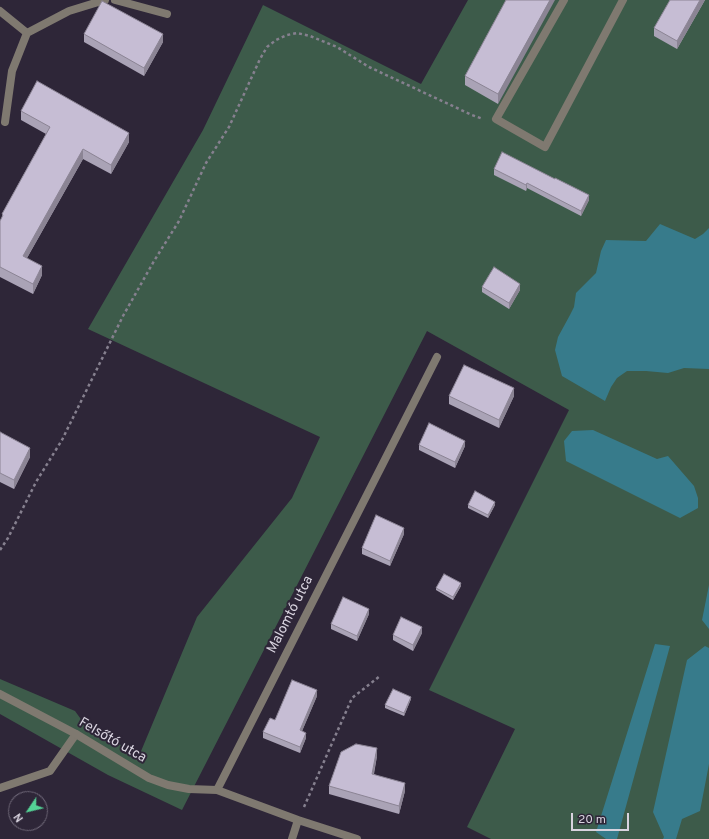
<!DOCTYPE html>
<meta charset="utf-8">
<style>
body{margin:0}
#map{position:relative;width:709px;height:839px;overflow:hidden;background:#2e2638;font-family:Overpass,sans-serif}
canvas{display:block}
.north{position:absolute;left:8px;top:791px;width:40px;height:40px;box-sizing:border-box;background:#2e2638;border:1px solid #726b7b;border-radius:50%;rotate:235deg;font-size:11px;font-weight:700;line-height:16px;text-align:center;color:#d8d3df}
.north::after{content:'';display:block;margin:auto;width:14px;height:18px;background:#54d396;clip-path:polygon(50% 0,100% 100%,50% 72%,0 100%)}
.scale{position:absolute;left:571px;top:813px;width:58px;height:18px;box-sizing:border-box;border:2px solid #d8d3df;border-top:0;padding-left:5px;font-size:12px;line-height:14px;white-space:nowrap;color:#d8d3df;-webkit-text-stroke:3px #2e2638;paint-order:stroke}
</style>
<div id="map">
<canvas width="709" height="839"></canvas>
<div class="north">N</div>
<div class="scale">20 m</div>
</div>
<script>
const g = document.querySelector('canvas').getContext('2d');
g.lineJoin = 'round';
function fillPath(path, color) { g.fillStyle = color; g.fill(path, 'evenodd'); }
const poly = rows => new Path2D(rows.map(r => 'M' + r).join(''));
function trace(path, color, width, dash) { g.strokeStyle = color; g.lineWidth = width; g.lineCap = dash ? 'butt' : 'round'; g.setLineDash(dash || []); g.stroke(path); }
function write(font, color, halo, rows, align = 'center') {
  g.font = font + ' Overpass,sans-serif'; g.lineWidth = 4; g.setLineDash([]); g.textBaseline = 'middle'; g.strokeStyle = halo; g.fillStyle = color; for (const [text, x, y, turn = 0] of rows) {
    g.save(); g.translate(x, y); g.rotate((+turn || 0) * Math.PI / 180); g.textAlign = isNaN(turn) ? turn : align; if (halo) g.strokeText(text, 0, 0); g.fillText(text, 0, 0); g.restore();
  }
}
fillPath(poly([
 [468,0,709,0,709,839,491,839,467,827,515,729,429,690,569,410,427,331,182,810,108,775,0,714,0,679,75,711,83,722,139,756,197,617,292,498,320,437,88,329,203,130,263,5,421,84]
]), '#3d5b4a');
fillPath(poly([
 [660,224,695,239,703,234,709,228,709,369,684,368,668,373,646,371,627,371,617,378,611,387,605,401,562,376,555,350,558,337,570,315,574,307,576,293,596,273,601,251,606,240,646,241],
 [593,430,657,459,668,456,694,486,698,498,698,508,680,518,566,461,564,441,572,431],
 [709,585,709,629,702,620],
 [655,644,670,646,617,839,606,839,596,832],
 [705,646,709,648,709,764,700,811,682,819,676,839,663,839,664,837,653,812,687,660]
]), '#377b8b');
trace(poly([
 [0,550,8,538,36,482,62,440,123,316,154,261,179,221,206,163,229,127,260,59,267,47,276,40,287,35,297,33,310,36,337,47,369,67,472,115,483,119],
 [304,807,352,698,380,676]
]), '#86808f', 2.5, [3, 3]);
trace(poly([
 [115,0,167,14],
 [564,0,496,119,545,147,623,0],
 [0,11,27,33,12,71,5,122],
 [27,33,69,11,105,0],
 [0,788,50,771,76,734]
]), '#7f7970', 8);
trace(poly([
 [0,694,76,734,149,778,168,785,189,789,217,790],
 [298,820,357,839],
 [292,839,298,820,217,790,437,357]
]), '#7f7970', 8);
fillPath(poly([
 [506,0,498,104,465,85,465,76],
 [670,0,705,0,677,49,654,36,654,28],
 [84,34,163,42,144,76,84,42],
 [21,111,129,142,111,174,83,159,27,258,42,275,33,294,0,277,0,221,2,218,2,214,46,134,21,120],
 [494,169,555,179,589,200,581,216,527,188,526,191,494,175],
 [482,287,520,290,509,309,482,292],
 [449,396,514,396,499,428,449,404],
 [0,432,30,457,14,489,0,482],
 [419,445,465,446,455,468,419,450],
 [468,505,495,505,488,518,468,508],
 [404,534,390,566,362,554,362,548],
 [461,586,453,600,436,590,436,588],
 [369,614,357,641,331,629,331,624],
 [422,633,413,651,393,640,393,635],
 [317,696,302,731,306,738,300,753,263,738,263,732,275,720],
 [411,699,404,716,385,708,385,705],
 [377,756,374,774,405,791,399,814,329,794,329,786]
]), '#aaa3b6');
fillPath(poly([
 [550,0,555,0,498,104,498,94],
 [700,0,705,0,677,49,677,41],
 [163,34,163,42,144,76,144,68],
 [129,133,129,142,111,174,111,165],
 [83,149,83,159,23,265,23,256],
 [527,183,527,188,526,191,526,185],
 [589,195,589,200,581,216,581,211],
 [42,266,42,275,33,294,33,284],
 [520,284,520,290,509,309,509,303],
 [514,388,514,396,499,428,499,420],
 [465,441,465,446,455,468,455,462],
 [30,448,30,457,14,489,14,480],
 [495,502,495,505,488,518,488,515],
 [404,528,404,534,390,566,390,561],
 [461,583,461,586,453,600,453,597],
 [369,609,369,614,357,641,357,636],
 [422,627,422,633,413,651,413,645],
 [317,690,317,696,300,736,300,730],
 [411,697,411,699,404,716,404,713],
 [306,733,306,738,300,753,300,747],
 [377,748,377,756,372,782,372,774],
 [405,783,405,791,399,814,399,806]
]), '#8b8494');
const building = poly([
 [506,0,550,0,498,94,465,76,506,0],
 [670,0,700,0,677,41,654,28,670,0],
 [102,1,163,34,144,68,84,34,102,1],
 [37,81,129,133,111,165,83,149,23,256,42,266,33,284,0,267,0,221,3,215,2,214,50,127,21,111,37,81],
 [502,152,555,179,555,178,589,195,581,211,527,183,526,185,494,169,502,152],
 [494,267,520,284,509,303,482,287,494,267],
 [464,365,514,388,499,420,449,396,464,365],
 [429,423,465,441,455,462,419,445,429,423],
 [0,432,30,448,14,480,0,473,0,432],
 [475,491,495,502,488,515,468,505,475,491],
 [376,515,404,528,390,561,362,548,376,515],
 [444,574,461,583,453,597,436,588,444,574],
 [343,597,369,609,357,636,331,624,343,597],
 [401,617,422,627,413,645,393,635,401,617],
 [292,680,317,690,300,730,306,733,300,747,263,732,270,718,275,720,292,680],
 [393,689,411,697,404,713,385,705,393,689],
 [356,744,377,748,372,774,405,783,399,806,329,786,341,752,356,744]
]);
fillPath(building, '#c6bdd4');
trace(building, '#8b8494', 1);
write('14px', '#d8d3df', '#2e2638', [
 ["Malomtó utca",291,615,-63],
 ["Felsőtó utca",112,741,30]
]);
</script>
